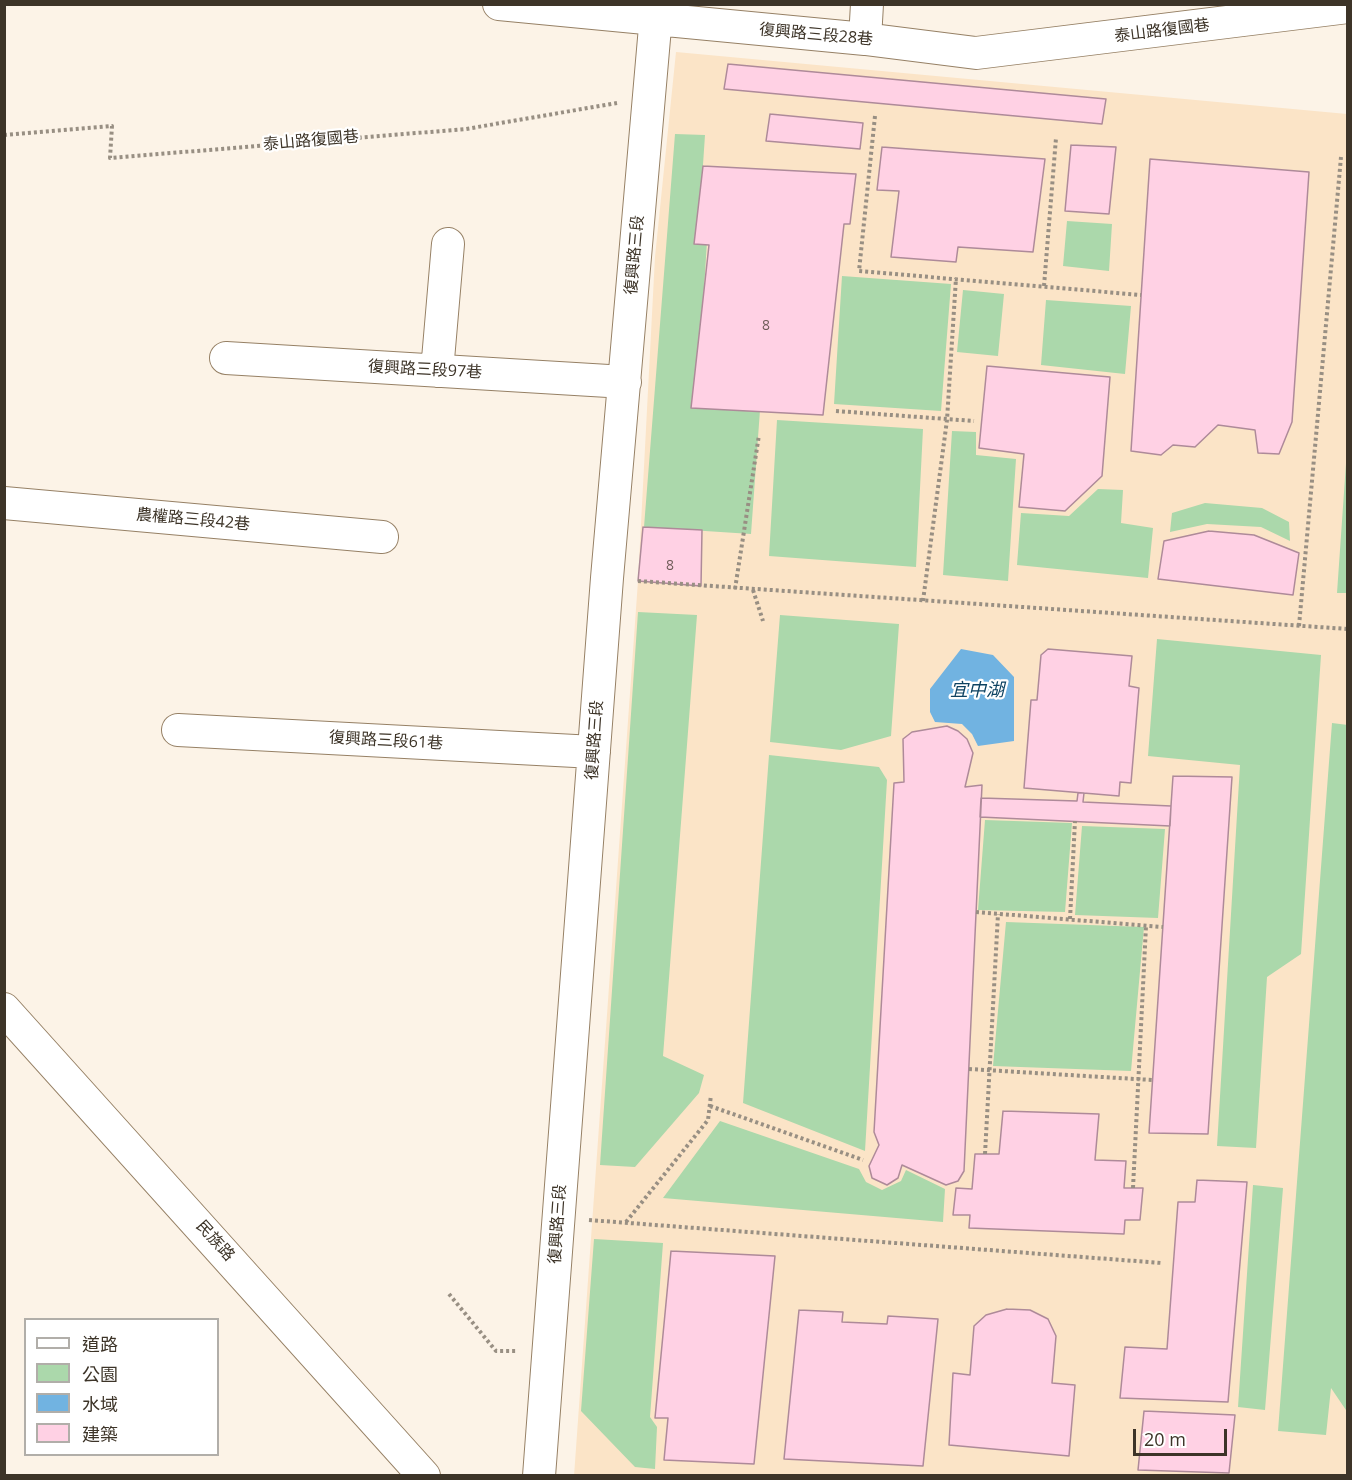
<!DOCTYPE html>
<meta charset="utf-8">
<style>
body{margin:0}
#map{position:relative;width:1352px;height:1480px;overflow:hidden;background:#fcf3e7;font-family:"Open Sans","Noto Sans TC",sans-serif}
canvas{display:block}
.frame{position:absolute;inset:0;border:6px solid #3d3428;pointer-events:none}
.legend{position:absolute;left:24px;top:1318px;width:195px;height:138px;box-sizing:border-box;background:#fff;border:2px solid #b1aea9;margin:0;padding:8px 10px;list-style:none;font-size:18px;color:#3d3428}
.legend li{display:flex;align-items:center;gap:12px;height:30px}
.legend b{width:30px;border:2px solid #b1aea9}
.scale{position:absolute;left:1133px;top:1429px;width:94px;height:27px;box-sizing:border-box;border:3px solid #3d3428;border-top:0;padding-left:8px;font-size:18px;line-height:21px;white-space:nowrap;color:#3d3428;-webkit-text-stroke:4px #fff;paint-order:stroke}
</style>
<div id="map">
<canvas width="1352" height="1480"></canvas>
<div class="frame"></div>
<ul class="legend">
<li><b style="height:8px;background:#fff"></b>道路</li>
<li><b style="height:16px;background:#abd8ab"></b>公園</li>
<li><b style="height:16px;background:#71b3e1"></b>水域</li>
<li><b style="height:16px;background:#ffd1e4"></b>建築</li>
</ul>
<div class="scale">20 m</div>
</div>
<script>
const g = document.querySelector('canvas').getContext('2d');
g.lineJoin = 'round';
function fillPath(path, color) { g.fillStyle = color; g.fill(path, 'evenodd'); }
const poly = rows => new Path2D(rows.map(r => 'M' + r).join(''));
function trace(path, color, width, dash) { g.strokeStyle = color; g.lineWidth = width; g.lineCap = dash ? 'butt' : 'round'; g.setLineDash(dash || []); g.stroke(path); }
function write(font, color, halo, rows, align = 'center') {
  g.font = font + ' "Open Sans","Noto Sans TC",sans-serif'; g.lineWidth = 4.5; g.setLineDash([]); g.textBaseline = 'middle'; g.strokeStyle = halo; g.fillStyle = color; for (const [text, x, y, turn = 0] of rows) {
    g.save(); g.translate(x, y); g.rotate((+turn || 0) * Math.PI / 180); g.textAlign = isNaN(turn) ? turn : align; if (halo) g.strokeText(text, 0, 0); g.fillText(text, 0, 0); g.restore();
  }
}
fillPath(poly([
 [676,52,1347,114,1347,1475,574,1476,638,581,655,257]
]), '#fbe4c7');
fillPath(poly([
 [675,134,705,135,698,239,707,241,697,403,760,410,751,534,644,527],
 [1067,221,1112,224,1109,271,1063,266],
 [842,276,951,284,941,411,834,404],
 [963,290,1004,294,998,356,957,352],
 [1046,300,1131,306,1125,374,1041,365],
 [777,420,923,429,916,567,769,556],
 [952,431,976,432,976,455,1016,459,1008,581,943,575],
 [1347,449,1347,593,1337,593],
 [1098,489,1123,490,1121,523,1153,528,1148,578,1017,565,1021,513,1069,516],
 [1205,503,1262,508,1289,522,1290,541,1261,527,1207,524,1170,532,1172,513],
 [638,612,697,615,663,1056,704,1075,699,1093,635,1167,600,1165],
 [780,615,899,624,891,736,841,750,770,742],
 [1157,639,1321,655,1301,954,1267,977,1256,1148,1217,1146,1240,765,1148,756],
 [1332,723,1348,725,1348,1413,1331,1388,1326,1435,1278,1431],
 [769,755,879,767,887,780,865,1151,743,1103],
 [985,820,1072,823,1065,912,978,910],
 [1082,826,1165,829,1158,918,1075,915],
 [1006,922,1144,927,1131,1071,993,1066],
 [720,1121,859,1169,866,1182,882,1190,901,1181,906,1170,945,1189,943,1222,663,1198],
 [1253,1185,1283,1188,1265,1410,1238,1407],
 [594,1239,663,1243,650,1417,657,1427,655,1469,635,1467,581,1411]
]), '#abd8ab');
fillPath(poly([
 [961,649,993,655,1014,677,1014,741,978,746,972,734,962,724,935,722,930,712,930,689]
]), '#71b3e1');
const building = poly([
 [728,64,1106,99,1102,124,724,89,728,64],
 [770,114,863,123,860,149,766,141,770,114],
 [1071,145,1116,147,1109,214,1065,211,1071,145],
 [882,147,1045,159,1033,252,958,247,956,262,891,257,899,191,877,190,882,147],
 [1150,159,1309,172,1292,422,1279,454,1258,453,1255,430,1218,425,1195,447,1173,445,1161,455,1131,451,1150,159],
 [703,166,856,174,850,224,844,224,823,415,691,408,709,245,694,244,703,166],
 [987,366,1110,377,1102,476,1065,511,1019,507,1024,454,979,448,987,366],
 [643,527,702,530,701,586,638,581,643,527],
 [1209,531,1254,535,1299,553,1293,595,1158,579,1164,541,1209,531],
 [1048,649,1132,656,1129,686,1139,688,1131,783,1120,782,1119,796,1024,788,1031,700,1037,700,1041,655,1048,649],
 [947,726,958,731,967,739,973,753,965,787,982,785,964,1171,958,1181,946,1185,902,1165,898,1178,887,1185,872,1178,869,1166,879,1145,874,1132,894,783,904,782,903,739,912,732,947,726],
 [1173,776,1232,777,1208,1134,1149,1133,1173,776],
 [1078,793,1084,793,1083,802,1171,806,1170,826,980,817,981,798,1077,801,1078,793],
 [1003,1111,1099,1114,1095,1160,1126,1161,1124,1188,1143,1188,1140,1220,1125,1220,1124,1234,969,1228,970,1215,953,1215,956,1188,972,1189,975,1154,999,1154,1003,1111],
 [1197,1180,1247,1182,1228,1402,1120,1398,1125,1347,1167,1349,1178,1202,1195,1202,1197,1180],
 [671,1251,775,1256,754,1464,664,1460,668,1418,655,1418,671,1251],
 [1007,1309,1030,1310,1048,1319,1056,1336,1052,1383,1075,1385,1069,1456,949,1445,953,1373,970,1375,974,1326,986,1315,1007,1309],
 [799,1310,843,1312,842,1322,887,1324,888,1316,938,1319,923,1466,784,1459,799,1310],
 [1144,1411,1235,1415,1229,1473,1138,1470,1144,1411]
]);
fillPath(building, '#ffd1e4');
trace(building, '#ae8a99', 1.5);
const minor = poly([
 [499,4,865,39,976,53,1348,7],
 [865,39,867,4],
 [226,358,625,382],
 [437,371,448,244],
 [4,503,382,537],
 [178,730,594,752],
 [4,1009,424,1476],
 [539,1476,607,578,657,4]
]);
trace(minor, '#968065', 34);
trace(poly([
 [875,116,859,271,1141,295],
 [4,135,112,126,110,158,466,129,617,103],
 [1044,286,1056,138],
 [836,411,974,421],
 [638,581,1348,629],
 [735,589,759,435],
 [753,590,763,621],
 [923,601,947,420,956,278],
 [1299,626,1341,157],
 [976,912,1163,927],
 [1070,919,1075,821],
 [969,1069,1152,1080],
 [710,1106,863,1160],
 [985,1154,998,914],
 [1133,1188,1146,926],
 [589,1220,1162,1263],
 [626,1222,708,1120,711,1095],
 [449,1294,496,1351,518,1351]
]), '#988f83', 4, [3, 3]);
trace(minor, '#fff', 32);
write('14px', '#6e5b57', null, [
 ["8",766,326],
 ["8",670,566]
]);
write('16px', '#3d3428', '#fff', [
 ["泰山路復國巷",1162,31,-7],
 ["復興路三段28巷",816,35,5],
 ["泰山路復國巷",311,141,-5],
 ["復興路三段",635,255,-85],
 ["復興路三段97巷",425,370,3],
 ["農權路三段42巷",193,520,5],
 ["復興路三段",595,740,-86],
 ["復興路三段61巷",386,741,3],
 ["復興路三段",558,1224,-86],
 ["民族路",215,1241,48]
]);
write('italic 18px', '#0d4261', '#fff', [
 ["宜中湖",977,691]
]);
</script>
